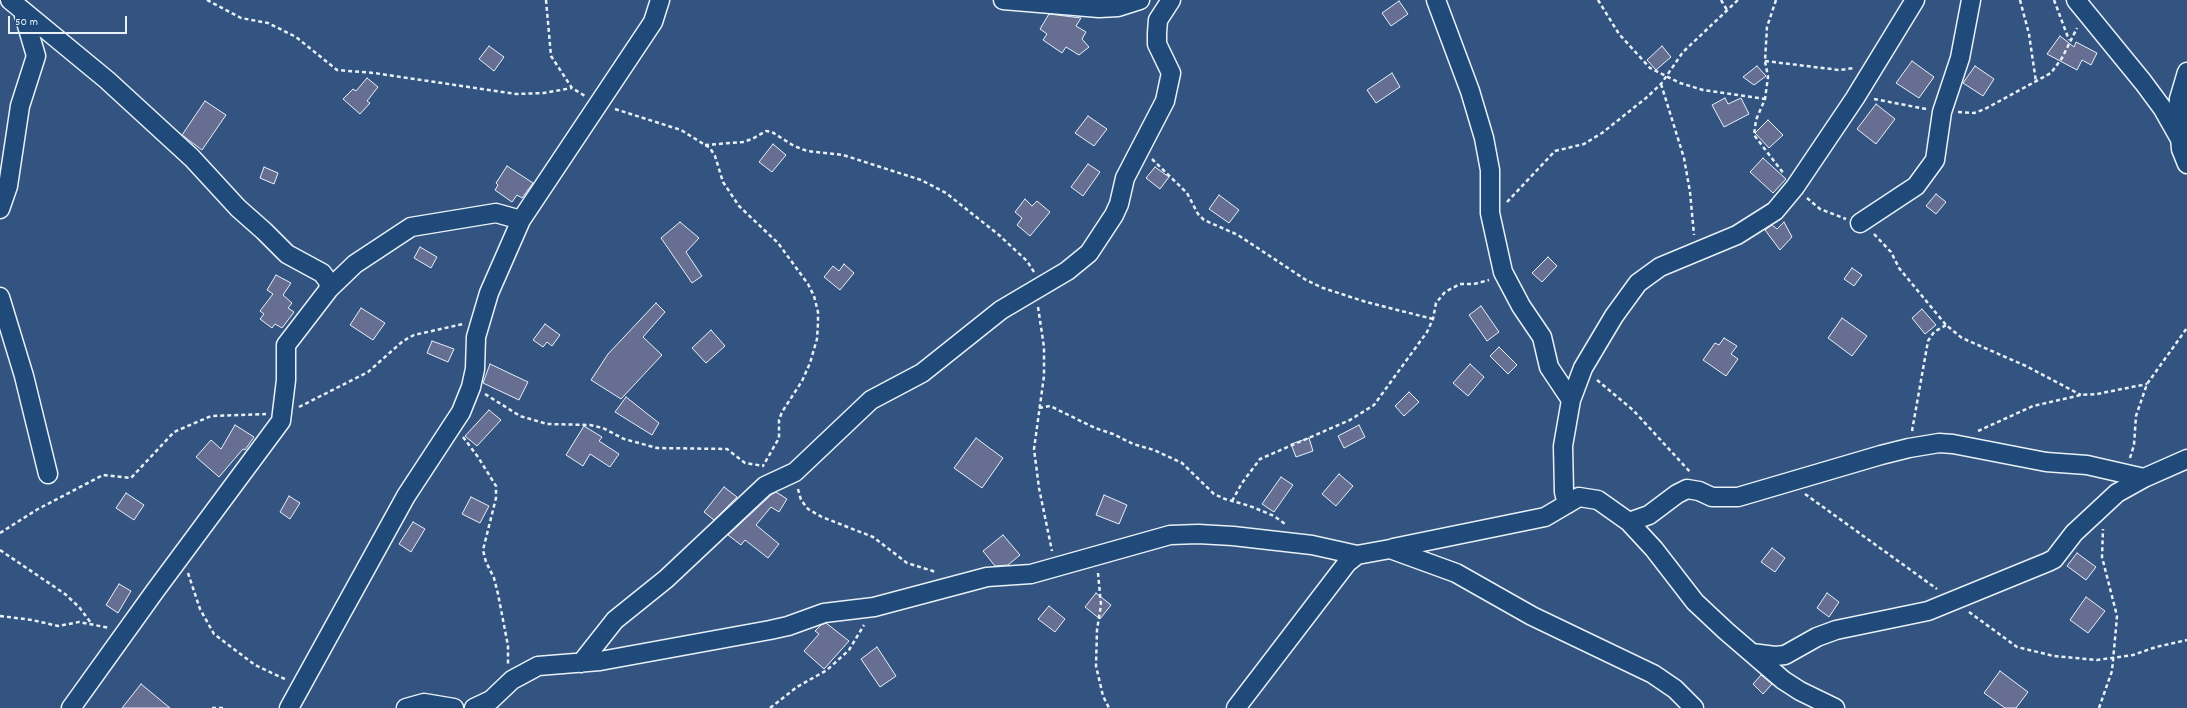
<!DOCTYPE html>
<style>
body{margin:0}
#map{position:relative;width:2187px;height:708px;overflow:hidden;background:#335481;font-family:Dekko,sans-serif}
canvas{display:block}
.scale{position:absolute;left:8px;top:16px;width:119px;height:18px;box-sizing:border-box;border:2px solid #e8f1f8;border-top:0;padding-left:5px;font-size:12px;line-height:14px;white-space:nowrap;color:#e8f1f8;-webkit-text-stroke:3px #1f4a7a;paint-order:stroke}
</style>
<div id="map">
<canvas width="2187" height="708"></canvas>
<div class="scale">50 m</div>
</div>
<script>
const g = document.querySelector('canvas').getContext('2d');
g.lineJoin = 'round';
function fillPath(path, color) { g.fillStyle = color; g.fill(path, 'evenodd'); }
const poly = rows => new Path2D(rows.map(r => 'M' + r).join(''));
function trace(path, color, width, dash) { g.strokeStyle = color; g.lineWidth = width; g.lineCap = dash ? 'butt' : 'round'; g.setLineDash(dash || []); g.stroke(path); }
const building = poly([
 [1399,1,1408,14,1391,26,1382,13,1399,1],
 [1049,14,1081,18,1076,26,1086,32,1082,39,1089,47,1079,55,1066,47,1062,53,1043,40,1047,34,1040,29,1049,14],
 [2060,36,2074,47,2076,42,2097,53,2091,65,2082,60,2077,70,2047,54,2060,36],
 [489,46,504,57,494,71,479,59,489,46],
 [1662,46,1671,57,1656,70,1647,60,1662,46],
 [1912,61,1934,77,1919,98,1896,83,1912,61],
 [1757,66,1766,76,1754,85,1743,77,1757,66],
 [1975,66,1994,79,1983,96,1963,83,1975,66],
 [1392,73,1400,87,1376,103,1367,90,1392,73],
 [367,78,378,87,367,101,370,103,360,114,343,99,353,89,356,91,367,78],
 [1725,98,1728,104,1741,98,1749,114,1724,127,1712,105,1725,98],
 [205,101,226,115,202,150,182,135,205,101],
 [1876,104,1895,119,1876,144,1857,129,1876,104],
 [1088,116,1107,129,1094,146,1075,133,1088,116],
 [1768,120,1783,135,1769,148,1755,133,1768,120],
 [773,144,786,155,772,172,759,162,773,144],
 [1763,158,1786,179,1773,193,1750,172,1763,158],
 [1088,164,1100,172,1083,196,1071,187,1088,164],
 [507,166,533,183,522,198,517,195,512,202,495,190,498,185,496,183,507,166],
 [264,167,278,173,274,184,260,178,264,167],
 [1155,167,1169,177,1160,189,1146,178,1155,167],
 [1936,194,1946,202,1936,214,1926,206,1936,194],
 [1219,195,1239,210,1229,223,1209,209,1219,195],
 [1025,199,1032,206,1037,201,1050,212,1030,236,1017,225,1022,218,1015,212,1025,199],
 [680,222,699,238,686,252,702,276,692,283,661,238,680,222],
 [1784,222,1792,237,1780,250,1765,230,1772,225,1777,229,1784,222],
 [420,247,437,257,431,268,414,258,420,247],
 [1548,257,1557,266,1542,282,1532,273,1548,257],
 [844,264,854,273,840,290,824,277,833,266,839,271,844,264],
 [1852,268,1862,275,1854,286,1844,279,1852,268],
 [276,275,291,283,283,295,292,303,288,308,294,312,282,328,275,324,272,328,260,319,264,314,260,311,273,294,267,290,276,275],
 [656,303,665,312,643,337,662,355,621,399,591,380,608,354,656,303],
 [1481,306,1499,332,1487,341,1469,315,1481,306],
 [361,308,385,323,373,340,350,325,361,308],
 [1922,309,1936,325,1925,334,1912,318,1922,309],
 [1842,318,1867,336,1852,356,1828,338,1842,318],
 [545,324,560,335,552,346,547,342,543,347,533,340,545,324],
 [711,330,725,346,706,363,692,348,711,330],
 [1724,338,1737,346,1731,354,1738,359,1726,376,1703,360,1715,343,1719,345,1724,338],
 [432,341,454,349,448,362,427,353,432,341],
 [1499,347,1517,365,1508,374,1490,356,1499,347],
 [490,364,528,382,519,400,483,383,490,364],
 [1470,364,1484,377,1468,396,1453,383,1470,364],
 [1409,392,1419,402,1404,416,1395,406,1409,392],
 [626,397,659,423,652,435,615,412,626,397],
 [489,410,501,420,477,446,465,436,489,410],
 [235,425,254,437,245,450,243,449,219,477,196,457,211,440,221,449,235,425],
 [1359,425,1365,437,1344,448,1338,436,1359,425],
 [584,426,602,437,599,441,619,454,610,467,590,454,583,466,566,455,584,426],
 [976,438,1003,458,982,488,954,468,976,438],
 [1309,438,1313,451,1296,457,1291,444,1309,438],
 [1339,474,1353,486,1336,506,1322,494,1339,474],
 [1281,477,1293,485,1274,512,1262,504,1281,477],
 [724,487,737,497,714,520,704,512,724,487],
 [776,492,787,499,779,512,771,507,756,525,779,544,768,558,745,540,741,545,728,535,771,495,776,492],
 [126,493,144,505,134,520,116,508,126,493],
 [1104,495,1127,505,1119,524,1096,515,1104,495],
 [289,496,300,503,290,519,280,512,289,496],
 [471,497,489,506,480,523,462,514,471,497],
 [413,522,425,529,411,552,399,544,413,522],
 [1003,535,1020,555,1008,565,995,566,983,551,1003,535],
 [1772,548,1785,558,1775,572,1761,562,1772,548],
 [2077,553,2096,567,2086,580,2067,566,2077,553],
 [119,584,131,591,118,613,106,605,119,584],
 [1096,593,1111,605,1100,619,1085,607,1096,593],
 [1827,593,1839,602,1829,617,1817,608,1827,593],
 [2086,597,2105,611,2088,633,2070,620,2086,597],
 [1049,606,1065,619,1055,632,1038,619,1049,606],
 [826,623,849,641,824,669,804,651,819,634,815,631,821,625,826,623],
 [877,647,896,676,880,687,861,659,877,647],
 [2000,671,2028,692,2016,708,2005,708,1984,693,2000,671],
 [1761,675,1772,684,1763,694,1753,684,1761,675],
 [141,684,170,708,122,708,141,684]
]);
fillPath(building, '#666e92');
trace(building, '#e8f1f8', 1);
const minor = poly([
 [10,0,107,80,192,158,238,208,264,231,287,254,322,273,328,281,329,289,286,345,286,380,281,421,155,591,71,708],
 [1003,0,1099,8,1118,7,1140,0],
 [1436,0,1470,91,1484,138,1490,170,1490,213,1503,272,1521,306,1542,337,1549,367,1571,400,1563,446,1564,492,1567,504],
 [2076,0,2143,82,2163,109,2180,139],
 [2187,72,2179,99,2178,113,2181,149,2187,164],
 [0,209,8,186,20,106,36,56,23,12],
 [1860,223,1916,186,1935,160,1942,112,1960,58,1971,0],
 [329,289,355,264,411,227,496,213,521,220],
 [0,297,24,376,48,474],
 [1571,400,1583,368,1614,316,1638,283,1660,267,1737,235,1775,211,1795,187,1855,98,1915,0],
 [1629,522,1649,515,1677,494,1687,489,1699,491,1712,497,1738,497,1881,455,1909,448,1939,443,1953,444,2046,462,2087,465,2144,478],
 [1393,548,1545,517,1579,497,1598,500,1629,522,1654,549,1695,602,1726,631,1783,680,1800,691,1835,708],
 [1752,653,1775,656,1785,655,1817,637,1836,630,1928,611,2048,562,2054,559,2074,533,2117,493,2144,478,2187,459],
 [581,663,615,620,666,579,765,486,795,472,871,400,922,373,1001,310,1067,271,1089,253,1114,215,1119,204,1125,178,1165,101,1171,73,1157,44,1157,33,1158,20,1171,0],
 [289,708,406,496,461,412,471,387,475,369,476,337,489,293,521,220,653,22,660,0],
 [406,708,424,703,454,708],
 [474,708,491,700,512,680,538,666,600,661,770,630,788,626,824,613,874,607,987,577,1031,574,1170,535,1198,534,1233,536,1312,545,1357,555],
 [1236,708,1347,563,1357,555,1390,549,1456,573,1532,616,1653,674,1675,689,1694,708]
]);
trace(minor, '#e8f1f8', 21);
trace(poly([
 [207,0,241,18,268,23,296,37,337,70,374,73,516,94,544,93,572,88],
 [546,0,551,56,572,88,585,96],
 [1598,0,1619,34,1650,68,1680,83,1703,90,1765,99],
 [1721,0,1727,10],
 [1776,0,1767,27,1765,61,1768,77,1765,99,1756,120,1754,135,1784,174],
 [2020,0,2029,34,2036,82],
 [2054,0,2069,40],
 [1765,61,1839,70,1854,68],
 [1661,84,1684,158,1690,192,1694,235],
 [1874,99,1926,109],
 [615,109,681,130,710,148,715,156,723,182,739,206,778,243,808,284,814,296,818,312,818,323,817,339,810,363,802,381,782,412,779,420,779,438,763,466],
 [1958,112,1974,113,1985,109,2051,73,2062,58,2077,28],
 [705,145,743,142,752,139,766,131,772,132,794,146,807,151,843,155,921,180,946,193,999,235,1027,261,1034,272],
 [1152,159,1187,193,1198,214,1204,220,1238,235,1306,280,1323,288,1366,302,1433,319],
 [1807,198,1820,209,1846,219],
 [1507,202,1555,151,1584,144,1602,133,1646,98,1661,84,1683,52,1738,0],
 [1874,234,1891,252,1899,268,1946,325,1962,338,2026,366,2081,395],
 [1038,307,1044,347,1044,376,1034,449,1039,488,1052,551],
 [1597,380,1633,410,1691,473],
 [485,394,520,416,547,424,590,425,603,428,624,439,657,448,727,449,745,463,764,466],
 [299,407,368,372,403,341,414,335,463,324],
 [1039,408,1050,406,1095,428,1113,434,1133,444,1154,450,1182,463,1214,494,1225,499,1250,506,1274,516,1285,524],
 [1912,431,1928,341,1934,332,1946,325],
 [1978,431,2033,406,2081,395,2097,394,2147,384],
 [463,437,478,457,496,486,496,498,483,550,486,562,494,578,498,594,508,646,508,665],
 [2130,458,2134,445,2136,416,2147,384,2187,328],
 [798,489,801,500,808,509,822,517,873,537,907,563,936,572],
 [1805,494,1937,589],
 [1232,501,1242,483,1260,459,1350,420,1374,405,1427,332,1433,319,1436,303,1445,292,1460,284,1474,284,1489,280],
 [0,533,38,509,103,475,131,478,174,432,211,416,266,414],
 [0,550,65,594,79,607,91,623],
 [188,573,200,609,214,634,255,665,287,680],
 [1098,573,1101,605,1097,630,1096,666,1103,696,1109,708],
 [1969,612,2017,647,2054,656,2097,660,2133,655,2156,647,2187,640],
 [0,616,32,620,58,626,79,622,110,628],
 [212,708,226,708],
 [770,708,797,687,827,670,849,650,864,625],
 [2099,708,2112,671,2116,628,2117,616,2102,557,2103,529]
]), '#e8f1f8', 2.5, [4, 3]);
trace(minor, '#1f4a7a', 18);
</script>
